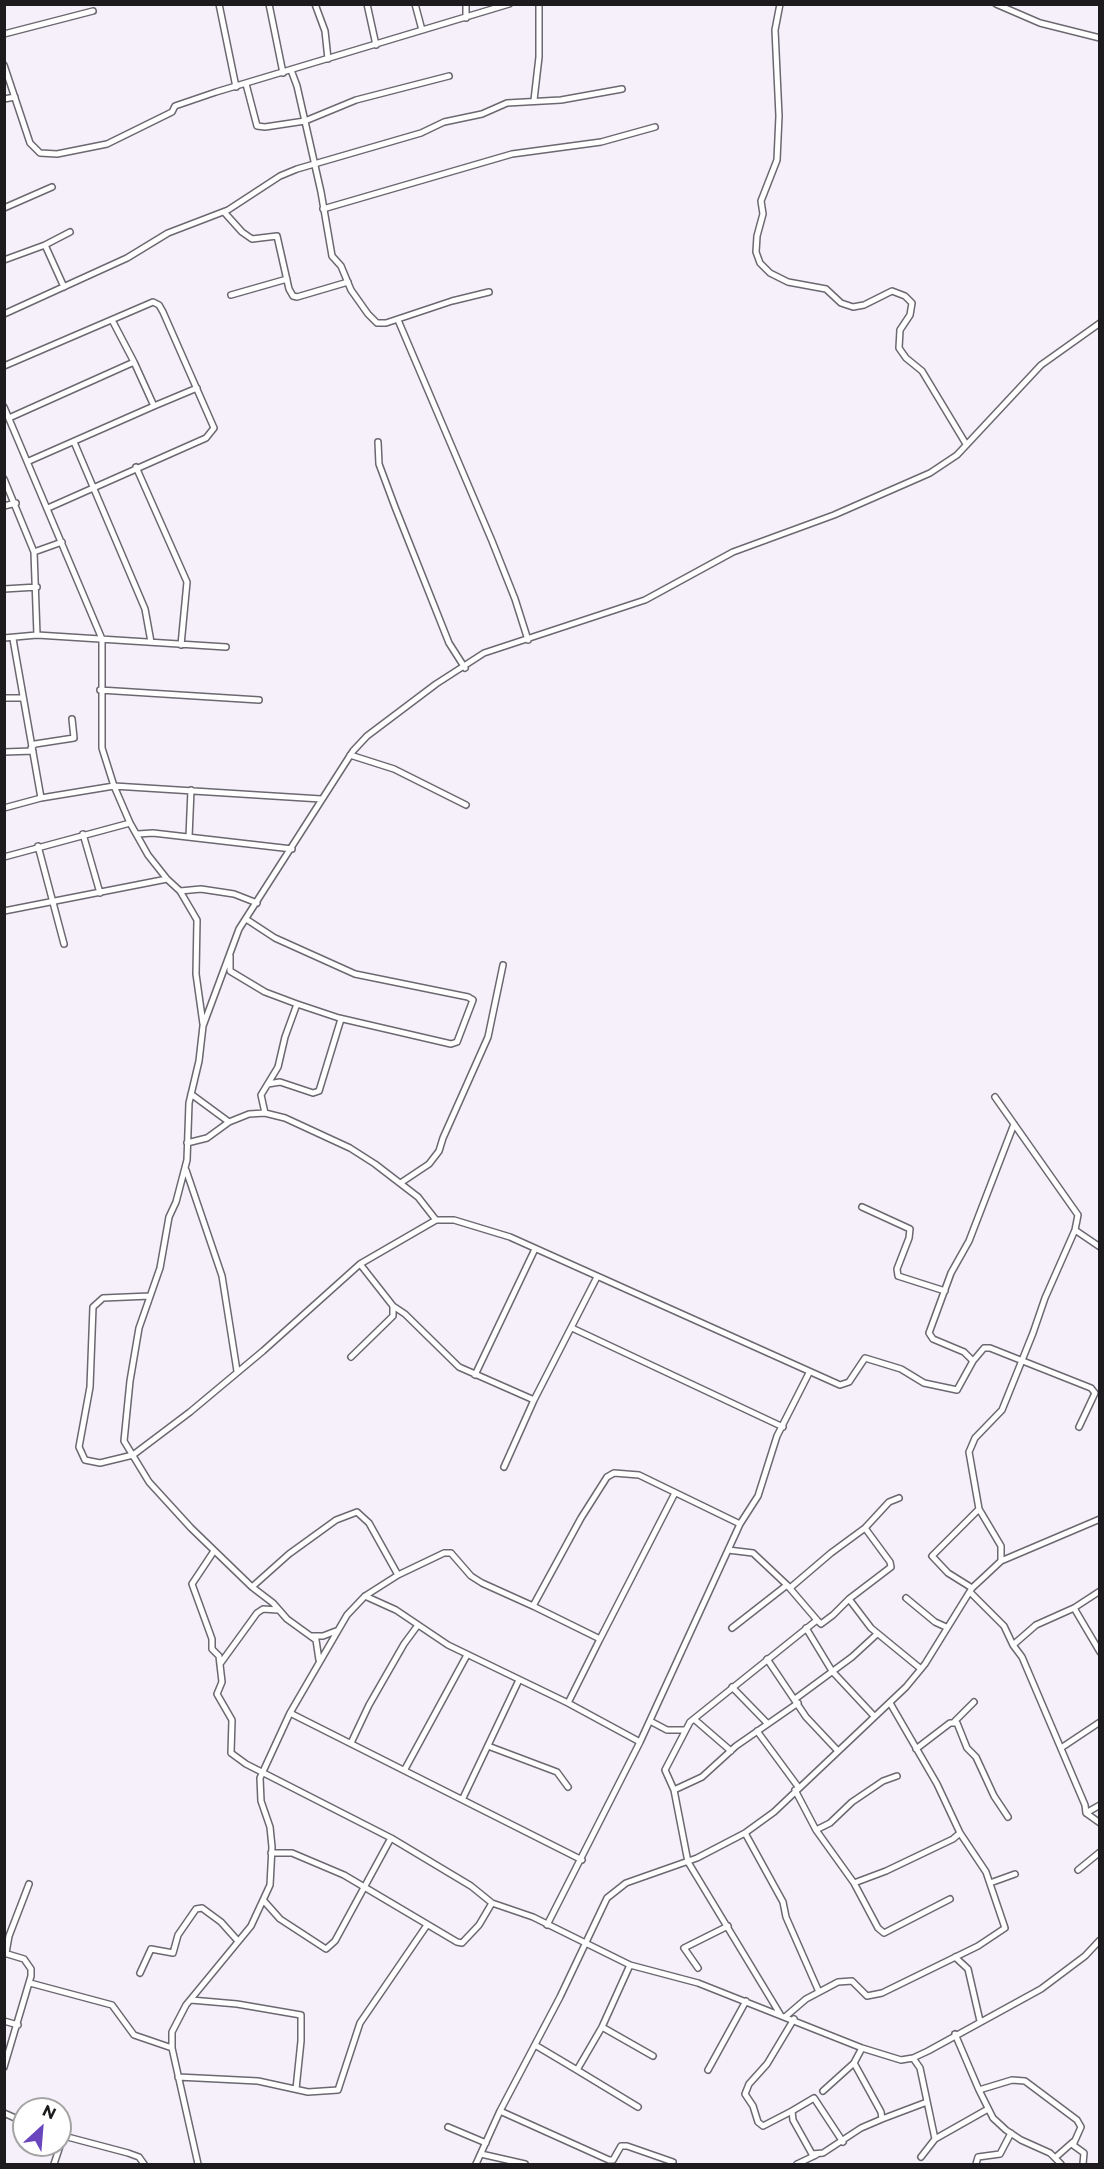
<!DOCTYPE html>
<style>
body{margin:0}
#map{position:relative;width:1104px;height:2169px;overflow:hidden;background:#f5f0fa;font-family:Montserrat,sans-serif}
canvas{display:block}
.frame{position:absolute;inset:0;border:6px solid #1d1b1e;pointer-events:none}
.north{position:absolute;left:12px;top:2097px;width:60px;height:60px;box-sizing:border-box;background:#fff;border:2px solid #a5a4a5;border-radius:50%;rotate:26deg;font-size:16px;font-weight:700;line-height:24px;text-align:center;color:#1d1b1e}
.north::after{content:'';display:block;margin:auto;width:21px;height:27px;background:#6945be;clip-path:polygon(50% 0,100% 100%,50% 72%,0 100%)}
</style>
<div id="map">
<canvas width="1104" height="2169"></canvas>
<div class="frame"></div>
<div class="north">N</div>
</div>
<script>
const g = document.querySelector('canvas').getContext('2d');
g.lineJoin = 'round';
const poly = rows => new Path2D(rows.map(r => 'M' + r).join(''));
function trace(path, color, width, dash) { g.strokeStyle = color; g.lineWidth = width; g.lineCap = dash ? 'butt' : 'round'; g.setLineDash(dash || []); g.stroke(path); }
const street = poly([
 [219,4,236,87],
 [269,4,283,73],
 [315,4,325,31,328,59],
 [367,4,376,45],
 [415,4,422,30],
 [466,4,466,18],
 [780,4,775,30,779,116,777,160,761,201,763,214,757,236,756,252,760,263,770,273,788,282,826,289,841,303,853,307,864,305,892,291,905,296,912,303,910,315,900,330,899,348,906,358,922,371,966,444],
 [996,4,1040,23,1100,38],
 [4,34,93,11],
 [4,65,30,143,40,153,57,154,107,144,172,112,175,106,216,92,509,4],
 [291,70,297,86,321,192,332,256,341,266,351,290,368,314,377,323,386,323,452,301,489,292],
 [246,84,257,126,265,127,305,121,356,100,449,76],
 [4,99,15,97],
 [534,100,539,57,539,4],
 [4,208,52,187],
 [323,209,512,154,601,142,655,127],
 [224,212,242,232,252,239,277,236,289,289,293,296,297,297,348,282],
 [45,245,70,232],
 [4,260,45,245,64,287],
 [231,295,287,279],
 [4,314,127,258,168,233,228,210,280,176,297,169,421,133,444,122,482,114,507,103,561,100,622,89],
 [398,320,492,541,515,599,528,640],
 [134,362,154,406,197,388],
 [4,366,153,302,159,305,163,312,214,428,206,438,48,508],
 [4,407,102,639,102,748,114,786,130,823,148,855,167,879,180,891,197,920,196,974,203,1024],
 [9,418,134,362,112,320],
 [74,442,145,609,151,642],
 [378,442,379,464,395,507,449,643,465,668],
 [29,461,154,406],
 [136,467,187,582,181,645],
 [4,479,34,552,37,635],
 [4,506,16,503],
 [34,552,62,542],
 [4,589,37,587],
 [4,638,37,635,226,647],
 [13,639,41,798],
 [100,690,259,700],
 [4,698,23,698],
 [31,748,35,744,74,738,72,719],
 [4,752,33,751],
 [350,755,394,769,466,805],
 [4,808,41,798,114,786,321,799],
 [83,834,100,893],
 [138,834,153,833,292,849],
 [189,837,191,790],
 [38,846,64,944],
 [4,857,130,823],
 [180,891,201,889,234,894,257,903],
 [4,911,167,879],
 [246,919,275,938,355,974,468,997,473,1000,457,1042,451,1044,339,1018,297,1004],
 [230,956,230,971,265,992,297,1004,285,1037,278,1067,261,1095,265,1113],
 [268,1084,280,1082,313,1093,319,1091,341,1019],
 [191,1094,229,1122],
 [995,1097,1078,1215,1075,1230,1045,1298,1033,1333,1002,1410,975,1438,969,1452,979,1509,1001,1546,1001,1561],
 [187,1143,207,1138,229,1122,249,1114,265,1113,285,1118,350,1148,375,1164,418,1197,436,1220],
 [186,1170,222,1276,237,1371],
 [402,1182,429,1164,439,1151,443,1138,488,1037,503,965],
 [862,1207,910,1229,909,1238,897,1269,898,1276,945,1291],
 [1075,1230,1100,1247],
 [150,1296,103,1298,93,1307,90,1387,79,1447,85,1460,100,1463,133,1455,190,1412,263,1351,360,1264,436,1220,454,1220,510,1237,840,1385,849,1382,865,1358,901,1369,924,1383,957,1390,973,1361,964,1352,933,1339,929,1333,951,1273,969,1241,1014,1124],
 [393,1306,405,1314,459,1367,534,1400],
 [572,1328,783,1427],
 [351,1357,393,1316,393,1306,360,1264],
 [973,1361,984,1348,990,1348,1091,1388,1095,1393,1079,1427],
 [475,1375,535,1249],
 [504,1467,534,1400,597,1277],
 [675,1493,600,1639,533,1606,581,1518,607,1477,614,1473,639,1475,740,1524],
 [728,1550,753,1553,787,1585,817,1620,690,1722,665,1770,674,1790,688,1862,780,2014],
 [214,1551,192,1584,212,1639,212,1649,219,1656,222,1682,217,1694,232,1720,231,1753,246,1764,391,1838,471,1886,492,1903,533,1917,630,1965,698,1983,862,2048,901,2060,913,2058,928,2051,1041,1989,1085,1956,1100,1940],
 [398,1575,444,1553,451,1553,471,1576,482,1583,533,1606],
 [790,1588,831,1553,865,1528,889,1502,899,1498],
 [972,1588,948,1573,932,1556,979,1509],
 [970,1592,1004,1626,1013,1645,1022,1657,1085,1805,1086,1813,1100,1823],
 [365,1596,396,1610,448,1645,568,1703,640,1742],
 [906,1598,935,1622,946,1627],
 [849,1599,871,1628,921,1669],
 [1074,1608,1100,1652],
 [817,1620,821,1624,833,1615,849,1599,891,1567,890,1562,865,1528],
 [732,1628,787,1585],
 [806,1628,832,1671,874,1716],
 [312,1636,323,1636,336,1631],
 [1013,1645,1036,1625,1074,1608,1100,1591],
 [767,1659,806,1717,838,1751],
 [319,1660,316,1640,287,1619,273,1603,252,1587,191,1528,149,1482,124,1441,130,1381,139,1328,160,1268,169,1217,176,1202,187,1160,189,1103,199,1061,203,1026,239,929,353,751,367,736,436,684,484,653,645,600,733,552,834,515,930,473,957,455,1041,365,1100,323],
 [220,1664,257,1613,263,1609,278,1610],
 [732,1687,767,1723],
 [795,1699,852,1657,877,1634],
 [568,1703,600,1639],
 [290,1713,582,1860],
 [694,1719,731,1751],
 [650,1721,667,1730,684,1730],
 [954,1722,974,1702],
 [757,1731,799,1788],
 [351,1743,369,1705,404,1644,418,1625],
 [488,1746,557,1772,568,1787],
 [1061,1748,1100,1722],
 [916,1749,950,1723,957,1723,967,1748,976,1757,994,1796,1008,1817],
 [405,1769,467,1655],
 [674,1790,702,1777,736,1746,798,1703],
 [795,1790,816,1830,854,1883,878,1928,884,1933,950,1899],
 [463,1798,519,1680],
 [1086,1813,1100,1805],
 [816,1830,830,1823,852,1802,883,1781,897,1776],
 [745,1833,783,1902,786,1917,819,1992],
 [271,1853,292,1853,344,1875,457,1942,462,1943,479,1925,492,1903],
 [1078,1870,1100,1852],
 [854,1883,886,1871,953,1839,960,1833],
 [990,1883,1015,1874],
 [264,1901,280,1919,326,1949,335,1941,391,1838],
 [547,1925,640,1742,740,1524,758,1496,777,1436,809,1373],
 [4,1953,24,1959,31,1969,31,1976,4,2067],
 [6,1953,9,1936,29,1884],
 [955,1957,968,1969,980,2021],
 [698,1968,684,1948,728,1926],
 [140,1973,151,1949,173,1953,178,1935,196,1909,202,1908,221,1922,238,1941],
 [30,1983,112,2005,134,2035,172,2048],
 [191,2000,237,2004,301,2015,301,2041,296,2089],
 [785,2017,806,1999,838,1982,852,1981,867,1996,882,1993,978,1946,1005,1928,986,1872,960,1833,937,1784,890,1703],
 [794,2019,767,2064,749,2084,745,2094,753,2106,758,2122,763,2126,792,2111,793,2120,812,2154,823,2153,861,2128,882,2119,881,2112,854,2063,862,2048],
 [4,2021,18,2025],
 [602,2027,653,2056],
 [955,2034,979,2090,1012,2080,1025,2081,1077,2120,1081,2127,1073,2145,1084,2153,1083,2164],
 [535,2045,577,2070,602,2027,630,1965],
 [913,2058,920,2068,935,2139,921,2157],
 [577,2070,638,2107],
 [708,2070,746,2001],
 [178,2077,258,2081,308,2092,338,2090,360,2023,427,1925],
 [979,2090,993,2118,1006,2130,1021,2140,1050,2153,1061,2164],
 [823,2091,854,2063],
 [500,2111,609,2160,613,2160,621,2146,627,2146,673,2162],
 [792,2111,814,2098,843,2142],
 [4,2113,24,2122],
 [882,2119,927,2102],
 [448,2127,486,2143],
 [60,2135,128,2153,139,2157,144,2164],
 [935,2139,988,2109],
 [481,2154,525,2164],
 [1056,2157,1073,2142],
 [54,2164,63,2137],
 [198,2164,172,2048,172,2032,186,2005,251,1926,270,1885,272,1847,270,1827,261,1801,260,1778,290,1713,347,1615,365,1596,398,1575,369,1523,357,1512,336,1520,289,1554,252,1587],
 [476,2164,500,2111,560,1997,607,1898,626,1883,697,1858,745,1833,774,1812,906,1687,925,1664,972,1588,985,1576,1001,1561,1100,1519],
 [797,2164,816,2155],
 [976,2164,978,2157,1000,2154,1011,2133]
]);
trace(street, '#6c6870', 8);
trace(street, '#fff', 5);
</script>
